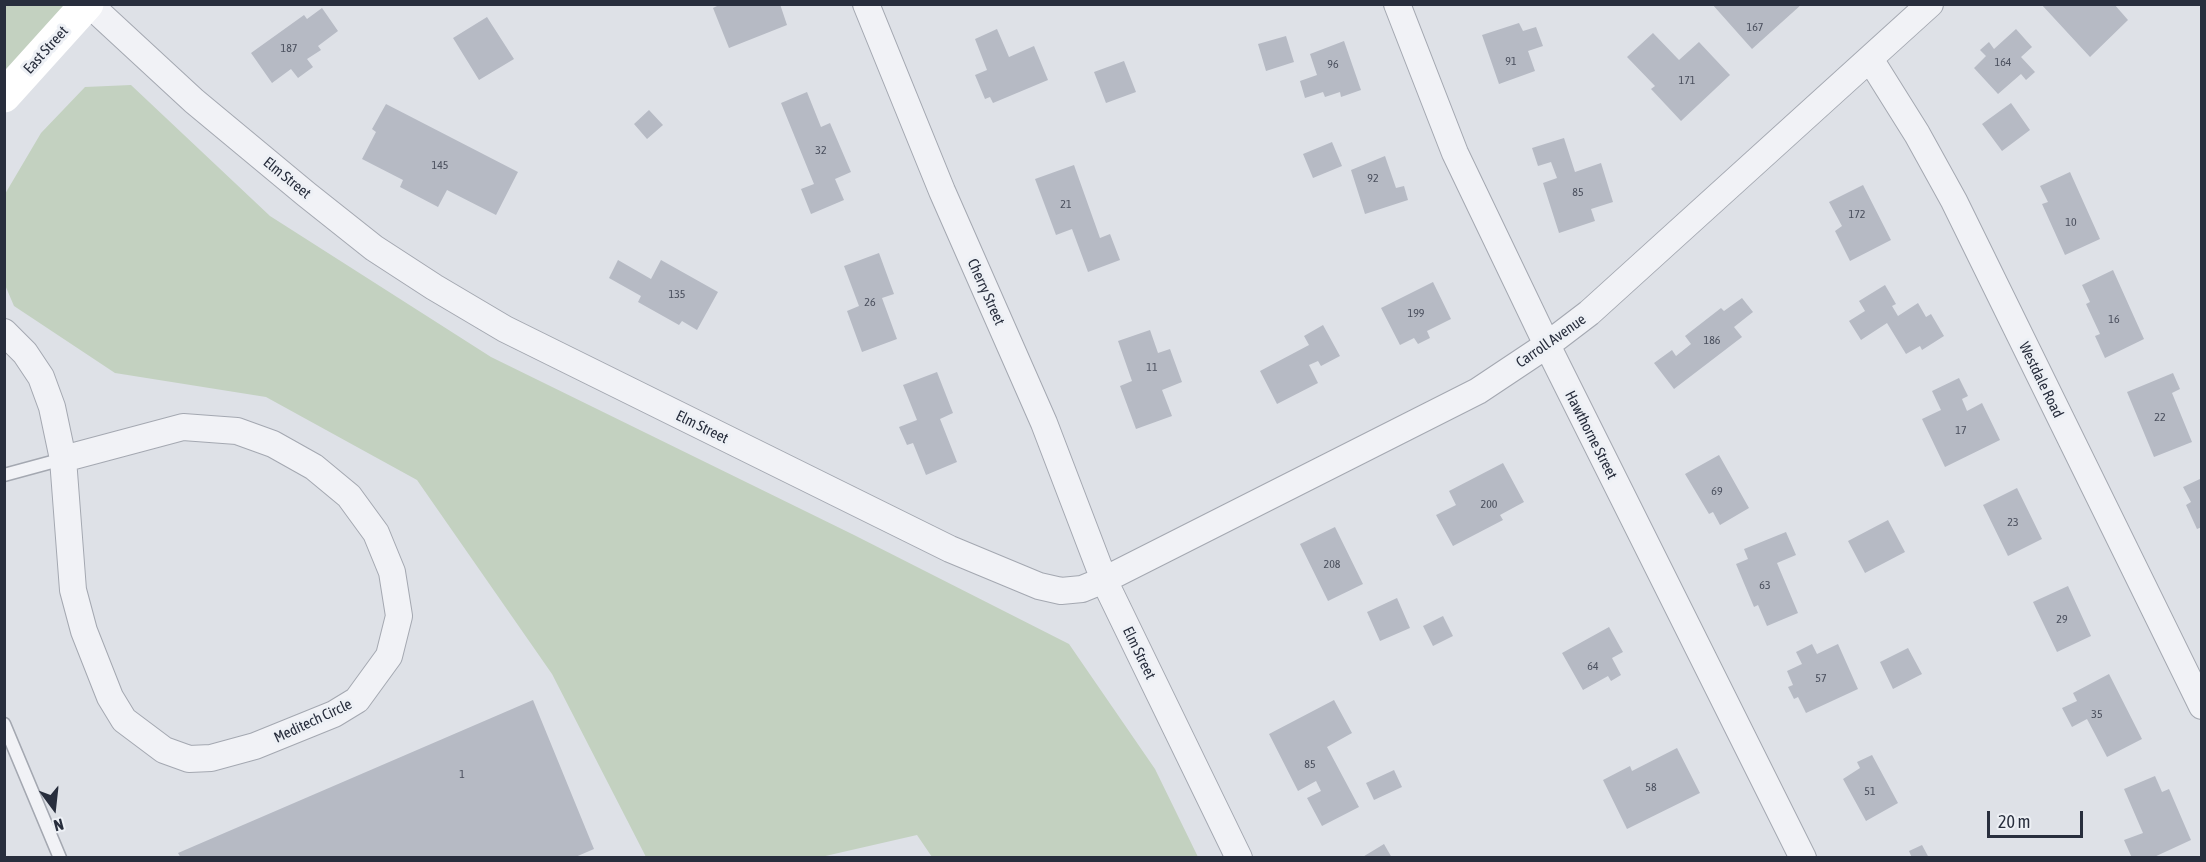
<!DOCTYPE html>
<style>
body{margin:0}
#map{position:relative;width:2206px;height:862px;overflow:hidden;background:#dee1e7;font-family:"Asap Condensed",sans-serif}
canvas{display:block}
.frame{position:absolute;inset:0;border:6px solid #282e3d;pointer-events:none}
.north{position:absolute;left:24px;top:778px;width:60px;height:60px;-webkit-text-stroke:4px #edf0f5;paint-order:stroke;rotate:165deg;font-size:16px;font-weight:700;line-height:24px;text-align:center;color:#282e3d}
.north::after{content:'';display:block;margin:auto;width:21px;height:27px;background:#282e3d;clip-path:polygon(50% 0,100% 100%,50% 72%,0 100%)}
.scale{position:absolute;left:1987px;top:811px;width:96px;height:27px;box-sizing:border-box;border:3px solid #282e3d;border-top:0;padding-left:8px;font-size:18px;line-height:21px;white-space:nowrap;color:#282e3d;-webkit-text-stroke:4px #edf0f5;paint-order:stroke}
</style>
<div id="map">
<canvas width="2206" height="862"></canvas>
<div class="frame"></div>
<div class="north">N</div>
<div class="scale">20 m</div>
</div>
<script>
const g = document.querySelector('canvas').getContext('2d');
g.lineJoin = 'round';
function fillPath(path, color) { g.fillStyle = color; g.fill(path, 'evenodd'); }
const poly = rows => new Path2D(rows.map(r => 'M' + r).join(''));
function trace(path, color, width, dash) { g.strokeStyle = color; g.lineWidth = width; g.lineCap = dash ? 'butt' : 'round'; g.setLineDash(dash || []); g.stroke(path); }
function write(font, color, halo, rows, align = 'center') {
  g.font = font + ' "Asap Condensed",sans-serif'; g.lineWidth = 6; g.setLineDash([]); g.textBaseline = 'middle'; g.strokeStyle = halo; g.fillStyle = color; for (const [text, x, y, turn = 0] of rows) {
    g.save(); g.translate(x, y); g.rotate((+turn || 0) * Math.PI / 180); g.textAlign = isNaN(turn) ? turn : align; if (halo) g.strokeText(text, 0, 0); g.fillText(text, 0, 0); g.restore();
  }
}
fillPath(poly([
 [5,5,68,5,5,73],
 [131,85,270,216,491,357,854,535,1069,644,1155,769,1198,857,932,857,917,835,821,857,646,857,552,674,417,480,266,397,115,373,14,306,5,285,5,194,41,133,85,87]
]), '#c3d1c0');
fillPath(poly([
 [721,4,780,4,787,25,729,48,713,8],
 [1712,4,1802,4,1752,49],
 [2041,4,2114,4,2128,20,2090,57],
 [322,8,338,31,318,46,321,50,307,59,313,67,298,78,291,69,272,83,251,53,304,15,307,19],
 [487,17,514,59,479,80,453,38],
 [1519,23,1523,31,1536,27,1543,46,1528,51,1535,71,1499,84,1482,35],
 [997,29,1009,57,1034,46,1048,80,993,103,990,97,985,99,975,75,987,70,975,39],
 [2016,29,2032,47,2021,57,2035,72,2026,80,2021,74,1998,94,1974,68,1986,56,1980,50,1989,42,1994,49],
 [1653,33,1679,60,1699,42,1730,75,1681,121,1651,89,1655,86,1627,57],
 [1286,36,1294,62,1266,71,1258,44],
 [1344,41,1361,90,1341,97,1340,92,1325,97,1323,92,1305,98,1300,81,1317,75,1310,54],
 [1124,61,1136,92,1106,103,1094,72],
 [807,92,821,127,830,123,851,172,835,179,844,200,811,214,801,189,814,184,781,103],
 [2011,103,2030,130,2002,151,1982,124],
 [386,104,518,172,496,215,447,190,438,207,400,187,403,180,362,159,376,132,372,129],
 [649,110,663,125,647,139,634,124],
 [1564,138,1575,172,1601,163,1613,202,1591,209,1595,221,1559,233,1543,183,1557,178,1551,162,1538,166,1532,148],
 [1332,142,1342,166,1313,178,1303,154],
 [1385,156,1396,188,1404,186,1408,200,1365,214,1351,170],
 [1074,165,1100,238,1110,234,1120,260,1088,272,1072,229,1056,235,1035,179],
 [2070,172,2100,239,2065,255,2042,204,2048,202,2040,186],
 [1863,185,1891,240,1850,261,1835,231,1842,226,1829,202],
 [879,253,894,294,882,298,897,339,862,352,847,311,859,306,844,266],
 [618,260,651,279,661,260,718,292,697,330,682,321,679,325,638,302,641,296,609,278],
 [2113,270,2144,339,2105,358,2095,336,2100,334,2086,304,2090,302,2082,285],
 [1433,282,1451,319,1427,331,1430,338,1418,344,1414,338,1400,345,1381,308],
 [1885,285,1896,304,1892,306,1898,316,1918,303,1926,317,1931,314,1944,336,1922,350,1920,346,1906,354,1887,323,1861,340,1849,321,1865,311,1859,301],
 [1742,298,1753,312,1734,327,1742,337,1674,389,1654,363,1672,350,1676,356,1691,344,1685,336,1721,308,1724,311],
 [1323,325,1340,356,1321,366,1318,361,1309,365,1318,383,1277,404,1260,371,1309,345,1304,336],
 [1150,330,1158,353,1170,349,1182,382,1162,390,1172,416,1136,429,1120,386,1132,381,1118,341],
 [937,372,953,413,940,419,957,462,926,475,913,443,907,445,899,427,917,420,903,385],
 [2173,373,2180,389,2172,393,2192,442,2154,457,2127,392],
 [1959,378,1968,396,1962,399,1967,411,1982,403,2000,440,1945,467,1922,419,1941,410,1932,391],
 [1719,455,1749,508,1720,525,1713,512,1709,514,1685,474],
 [1503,463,1524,502,1500,515,1503,520,1453,546,1436,515,1456,505,1449,491],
 [2202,478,2202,527,2197,529,2186,505,2191,502,2183,487],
 [2017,488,2042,539,2008,556,1983,505],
 [1888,520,1905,552,1865,573,1848,541],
 [1335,527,1363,584,1328,601,1300,544],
 [1786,532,1796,555,1777,563,1798,613,1767,626,1758,605,1754,607,1736,564,1748,559,1744,549],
 [2068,586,2091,636,2057,652,2033,602],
 [1397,598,1410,628,1380,641,1367,612],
 [1443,616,1453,636,1433,646,1423,626],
 [1609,627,1623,652,1612,658,1621,675,1611,681,1608,676,1583,690,1562,653],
 [1812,644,1817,654,1838,644,1858,689,1806,713,1798,697,1794,699,1788,687,1793,685,1787,671,1802,664,1796,652],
 [1908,648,1922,674,1893,689,1880,662],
 [2109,674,2142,739,2107,757,2087,719,2072,727,2062,708,2077,701,2073,693],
 [533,700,594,849,573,858,181,858,178,853],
 [1334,700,1352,733,1327,747,1359,807,1322,826,1307,798,1321,791,1316,781,1298,791,1269,734],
 [1677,748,1700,793,1627,829,1603,780,1630,766,1632,771],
 [1872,755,1898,803,1866,821,1843,779,1860,768,1857,762],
 [1394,770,1402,787,1374,800,1366,783],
 [2155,776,2162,792,2169,789,2191,840,2152,858,2132,858,2124,840,2143,833,2124,789],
 [1384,844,1392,858,1361,858],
 [1922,845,1929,858,1912,858,1909,851]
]), '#b6bac4');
const service = poly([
 [4,475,63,459],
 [4,724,60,858]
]);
const minor = poly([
 [89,4,194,101,306,194,374,248,434,287,505,329,950,549,1039,586,1061,591,1082,589,1104,580,1478,391,1547,345,1589,313,1930,4],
 [866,4,942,191,1044,423,1104,580,1239,858],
 [1397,4,1455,153,1547,345,1803,858],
 [1870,59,1917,134,1954,201,2202,706],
 [4,332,25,353,41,377,52,407,63,459,73,590,84,631,110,697,124,720,164,750,189,759,211,758,255,746,334,714,357,700,389,656,399,616,392,572,376,533,349,496,314,467,273,444,237,431,183,427,63,459]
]);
trace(service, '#a4a8b1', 15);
trace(minor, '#a4a8b1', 28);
trace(service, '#f1f2f6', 12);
trace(minor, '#f1f2f6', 26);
trace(poly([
 [4,96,87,4]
]), '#fff', 33);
write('12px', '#4c515f', null, [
 ["167",1755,27],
 ["187",289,48],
 ["91",1511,61],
 ["164",2003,62],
 ["96",1333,64],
 ["171",1687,80],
 ["32",821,150],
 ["145",440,165],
 ["92",1373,178],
 ["85",1578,192],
 ["21",1066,204],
 ["172",1857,214],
 ["10",2071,222],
 ["135",677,294],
 ["26",870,302],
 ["199",1416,313],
 ["16",2114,319],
 ["186",1712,340],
 ["11",1152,367],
 ["22",2160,417],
 ["17",1961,430],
 ["69",1717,491],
 ["200",1489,504],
 ["23",2013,522],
 ["208",1332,564],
 ["63",1765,585],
 ["29",2062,619],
 ["64",1593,666],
 ["57",1821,678],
 ["35",2097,714],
 ["85",1310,764],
 ["1",462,774],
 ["58",1651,787],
 ["51",1870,791]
]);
write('15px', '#282e3d', '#edf0f5', [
 ["East Street",46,50,-48],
 ["Elm Street",287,178,39],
 ["Cherry Street",986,292,66],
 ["Carroll Avenue",1551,341,-35],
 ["Westdale Road",2041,380,64],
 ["Elm Street",702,427,26],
 ["Hawthorne Street",1591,435,63],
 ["Elm Street",1139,653,64],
 ["Meditech Circle",313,721,-25]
]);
</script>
